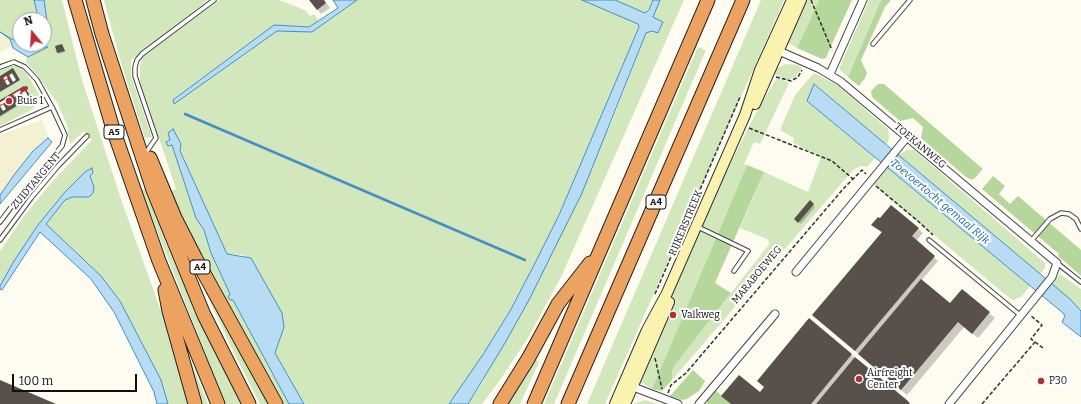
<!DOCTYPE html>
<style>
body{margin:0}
#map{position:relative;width:1081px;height:404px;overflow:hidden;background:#fefcf1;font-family:Bitter,serif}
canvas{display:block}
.north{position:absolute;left:12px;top:12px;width:40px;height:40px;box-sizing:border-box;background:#fff;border:1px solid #9f9f9f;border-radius:50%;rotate:342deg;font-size:11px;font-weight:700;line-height:16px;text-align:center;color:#0f0f0f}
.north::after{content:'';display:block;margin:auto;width:14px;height:18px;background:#b72e32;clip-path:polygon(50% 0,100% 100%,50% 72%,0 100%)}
.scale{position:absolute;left:12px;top:374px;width:125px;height:18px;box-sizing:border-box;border:2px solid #0f0f0f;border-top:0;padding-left:5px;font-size:12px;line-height:14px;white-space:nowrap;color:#0f0f0f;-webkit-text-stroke:3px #fff;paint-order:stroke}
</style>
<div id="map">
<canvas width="1081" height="404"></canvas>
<div class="north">N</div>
<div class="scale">100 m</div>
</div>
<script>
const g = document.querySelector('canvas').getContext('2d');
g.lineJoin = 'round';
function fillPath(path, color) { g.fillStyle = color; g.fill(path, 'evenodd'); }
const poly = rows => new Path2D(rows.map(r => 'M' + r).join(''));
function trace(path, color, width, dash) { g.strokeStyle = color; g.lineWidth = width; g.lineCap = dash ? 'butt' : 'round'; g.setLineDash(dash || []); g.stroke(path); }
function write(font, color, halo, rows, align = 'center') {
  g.font = font + ' Bitter,serif'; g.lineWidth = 4; g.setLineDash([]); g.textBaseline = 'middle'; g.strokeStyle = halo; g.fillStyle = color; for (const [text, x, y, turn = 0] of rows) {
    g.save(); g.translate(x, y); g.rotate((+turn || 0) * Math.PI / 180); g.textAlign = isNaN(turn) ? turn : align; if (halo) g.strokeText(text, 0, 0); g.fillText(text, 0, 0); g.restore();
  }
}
fillPath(poly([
 [0,34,10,39,11,42,11,46,2,52,0,51],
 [42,120,49,139,33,151,0,195,0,135]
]), '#f3f1d2');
fillPath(poly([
 [0,0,34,0,39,20,20,20,20,44,0,32],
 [44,0,62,0,82,80,122,202,166,325,188,404,168,404,161,380,120,301,101,276,46,224,65,200,72,197,82,198,94,187,90,175,65,192,38,225,0,286,0,251,24,216,51,183,92,140,84,131,70,144,67,125,58,104,38,76,25,61,28,57,47,47,31,47,21,44,44,44,44,25,47,21],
 [104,0,208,0,131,60,131,76,152,137,145,138,121,63],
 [219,0,279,0,305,10,310,16,314,14,319,21,309,27,274,25,174,104,277,31,312,32,357,0,582,0,638,24,639,27,559,215,534,265,510,311,484,353,449,404,304,404,275,353,284,327,244,255,227,254,180,151,181,144,173,129,170,140,167,142,168,146,172,145,196,218,204,230,211,253,230,294,230,300,233,299,289,404,279,404,192,244,170,192,176,189,140,81,140,67,141,60,144,56],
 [615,0,653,0,649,10,645,13],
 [660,0,684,0,561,277,528,338,500,380,482,404,468,404,482,383,612,121,646,33,652,31,658,33,663,22,653,17],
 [761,0,784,0,605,404,587,404],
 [805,0,819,0,797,48,785,41],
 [869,0,881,0,848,77,839,69],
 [698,47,706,50,554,404,544,404],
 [786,64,798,65,802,68,795,78,787,80,772,73,775,69],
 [9,66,16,66,25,71,42,99,31,110,0,126,0,116,31,97,24,86,0,100,0,92,20,80,13,69,0,76,0,69],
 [814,73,836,84,888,129,889,138,888,142,886,145,815,84,807,101,875,158,867,167,861,166,853,170,672,380,672,371,675,365,770,243,767,239,740,228,764,172,808,192,821,157,793,143,794,138,780,130,795,95],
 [777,78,789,83,760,144,754,142,744,164,747,165,652,389,639,381,641,369,700,228,730,164,759,107],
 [907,150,914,150,1045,263,1045,268,1040,274,898,155],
 [887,168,1030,286,1021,297,1013,300,1007,296,873,184],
 [145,189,175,264,241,404,225,404,141,190],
 [190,259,273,404,260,404,232,349],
 [1060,274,1081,289,1081,311,1051,284],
 [187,352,208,404,198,404],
 [535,359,539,362,520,404,505,404],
 [645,400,658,404,633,404]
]), '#d2e7bc');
fillPath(poly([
 [819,0,852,0,831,46,826,58,822,59,797,48],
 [881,0,891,0,885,7,861,60,867,73,865,78,859,86,848,77],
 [878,84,884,84,983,169,976,177,972,180,966,177,921,138,923,127,913,118,900,121,872,97,871,91],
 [747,165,764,172,715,283,731,293,675,365,672,371,672,380,662,391,652,389],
 [993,176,1005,186,999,194,1010,204,1018,196,1081,250,1081,276,1058,256,1059,254,982,189],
 [693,370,705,381,699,391,687,399,682,400,670,396],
 [714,389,732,404,707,404,707,399]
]), '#b6d79c');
const water = poly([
 [34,0,44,0,47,21,44,25,44,20,39,20,34,0],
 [333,0,357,0,312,32,277,31,174,104,173,100,274,25,309,27,338,8,333,0],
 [582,0,615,0,645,13,649,10,653,0,660,0,653,17,663,22,658,33,652,31,646,33,582,193,530,298,505,343,468,404,449,404,484,353,510,311,534,265,559,215,639,27,638,24,582,0],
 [0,32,20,44,31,47,48,47,28,57,13,48,10,39,0,32],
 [814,84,1070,299,1081,311,1081,337,1062,322,1065,316,1063,313,807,101,814,84],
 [173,129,181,144,180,151,227,254,251,258,282,313,284,327,275,353,304,404,289,404,233,300,230,300,228,297,230,294,211,253,204,230,196,218,172,145,168,146,166,142,170,140,168,133,173,129],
 [48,138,52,142,0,204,0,195,14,175,33,151,48,138],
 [92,168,93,173,90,176,94,187,93,193,89,197,72,197,65,200,46,224,101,276,120,301,161,380,168,404,157,404,154,392,114,312,91,279,40,232,2,290,0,289,0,286,14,261,38,225,65,192,85,172,92,168]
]);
fillPath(water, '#b8dcf3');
trace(water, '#438fc6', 1);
fillPath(poly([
 [310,0,324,0,330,8,321,14],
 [62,45,65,52,59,54,57,47],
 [13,70,20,80,0,91,0,77],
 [13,74,17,81,13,83,9,76],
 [8,77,12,84,8,86,4,79],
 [25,88,31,98,0,117,0,107,3,112,7,109,3,103,0,105,0,101],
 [25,90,29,96,25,99,21,92],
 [19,93,23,100,19,102,15,96],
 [810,202,815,207,801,224,795,219],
 [891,206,923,233,916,241,938,261,921,281,950,304,962,290,995,318,978,338,964,327,907,395,817,319,882,233,872,225,880,220],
 [810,320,855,358,910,404,731,404,760,394]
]), '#0003');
trace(poly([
 [185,114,525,260]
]), '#438fc6', 2.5);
fillPath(poly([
 [309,0,324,0,326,3,317,10],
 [62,44,65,51,57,53,55,46],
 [13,68,20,80,0,92,0,76],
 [12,73,16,80,13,82,9,75],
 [6,76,10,84,7,85,3,78],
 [24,86,31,97,0,116,0,106,3,111,6,109,2,102,0,103,0,100],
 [24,89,28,96,25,98,20,91],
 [18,92,22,99,19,101,15,94],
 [810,200,814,204,798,223,794,219],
 [891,205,919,228,912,236,935,256,855,351,812,315,882,232,871,225,878,217,880,218],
 [921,279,950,303,962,289,990,312,972,334,958,322,901,390,858,354],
 [809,318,852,354,811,404,731,404,721,396,739,375,760,392,764,387,757,381],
 [855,357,908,401,910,404,816,404],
 [0,380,56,404,0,404]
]), '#57504b');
const lane = poly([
 [873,44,910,0],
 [0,67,14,62,25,67,37,80,52,107],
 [0,130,52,107,65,135,62,146,21,194,0,222],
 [147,151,156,138,135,76,135,67,137,60,142,54,214,0],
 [700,228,748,251,734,271],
 [0,240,31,198,58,166,87,136],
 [929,240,1020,315],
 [1031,241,1050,219,1061,213,1069,214,1076,219,1081,229],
 [1057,263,1081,282]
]);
const street = poly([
 [779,51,818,68,840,81,1057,263,1052,277,949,404],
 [830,74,863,0],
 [796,272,908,136],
 [628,385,678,404],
 [699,404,775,314]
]);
const secondary = poly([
 [755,104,801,0],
 [615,404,647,330,667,293,745,115,760,70,792,0],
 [625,404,669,302]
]);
const highway = poly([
 [75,0,113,129,159,261,218,404],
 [93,0,102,34,153,190,204,315,249,404],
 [150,158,175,218,196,259,276,404],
 [165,290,169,311,195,404],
 [500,404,528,359,558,304,590,263],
 [534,404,708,0],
 [568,404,743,0]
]);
trace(lane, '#424242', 5.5);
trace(street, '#424242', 9);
trace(secondary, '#313131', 12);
trace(highway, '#202020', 15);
trace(poly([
 [811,0,832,50],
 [776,77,791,81,798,77,802,70],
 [749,128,832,161,853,179],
 [876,186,919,222,933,235],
 [655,294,740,97],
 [1035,342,1043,348],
 [655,358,662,389],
 [668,393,671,385,686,373,844,188,862,170,866,174],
 [982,404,1035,342,1031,339,1042,325,1030,315]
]), '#313131', 1.5, [4, 2]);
trace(lane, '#fff', 3.5);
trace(street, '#fff', 7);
trace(secondary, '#faf3b0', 10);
trace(highway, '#eca361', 13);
const rail = poly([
 [4,79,7,77],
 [0,104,26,88]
]);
trace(rail, '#b72e32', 4);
trace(rail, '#fff', 2.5, [8]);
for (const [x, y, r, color] of [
 [9,101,4,"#b72e32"],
 [673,315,4,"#b72e32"],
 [859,379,4,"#b72e32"],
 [1041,381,4,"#b72e32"]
]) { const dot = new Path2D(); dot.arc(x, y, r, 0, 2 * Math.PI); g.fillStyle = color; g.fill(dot); trace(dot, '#fff', 1.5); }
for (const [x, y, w] of [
 [114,132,20],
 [656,202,20],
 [200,267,20]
]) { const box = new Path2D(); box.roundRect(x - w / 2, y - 7, w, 14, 3); g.fillStyle = '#fff'; g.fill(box); trace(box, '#0f0f0f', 1); }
write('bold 9px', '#0f0f0f', null, [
 ["A5",114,132],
 ["A4",656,202],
 ["A4",200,267]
]);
write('10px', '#0f0f0f', '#fff', [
 ["Buis 1",17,101],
 ["Valkweg",681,315],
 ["Airfreight",867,373],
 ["Center",867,385],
 ["P30",1049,381]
], 'left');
write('10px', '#0f0f0f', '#fff', [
 ["TOEKANWEG",920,146,40],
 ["ZUIDTANGENT",36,181,-50],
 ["RIJKERSTREEK",686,223,-67],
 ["MARABOEWEG",757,275,-50]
]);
write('italic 11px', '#1e629a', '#fff', [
 ["Toevoertocht gemaal Rijk",940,202,40]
]);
</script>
